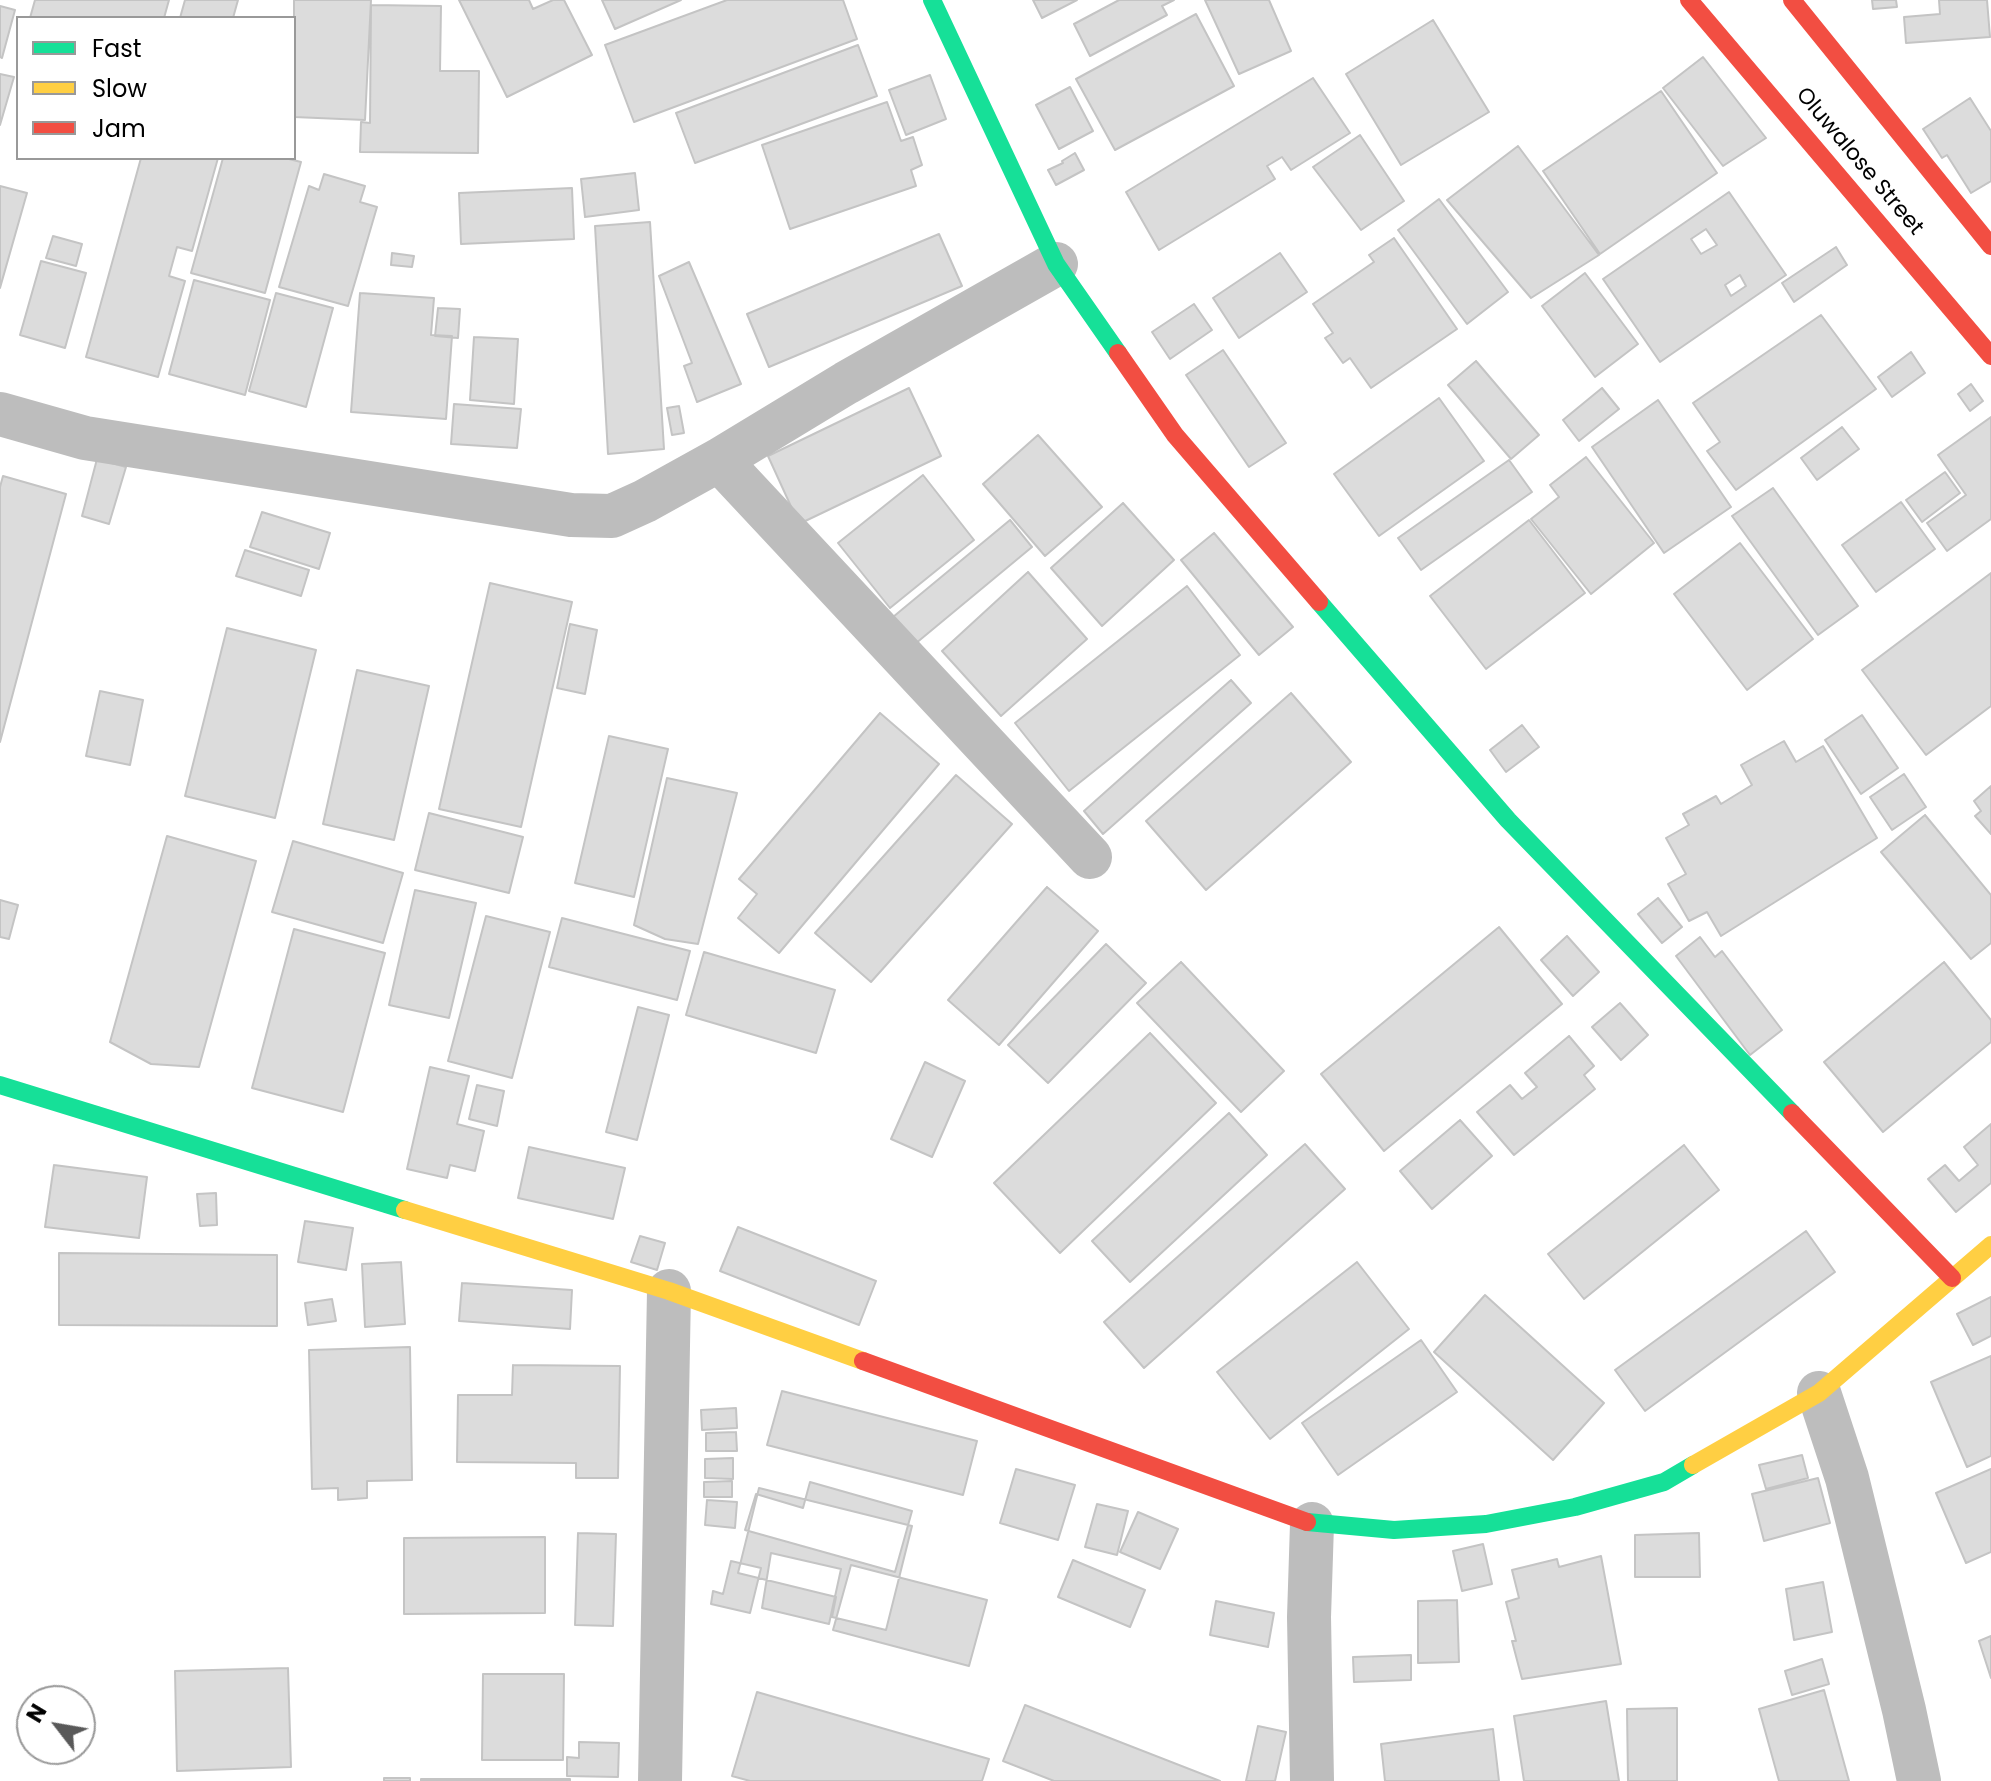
<!DOCTYPE html>
<style>
body{margin:0}
#map{position:relative;width:1991px;height:1781px;overflow:hidden;background:#fff;font-family:Poppins,sans-serif}
canvas{display:block}
.legend{position:absolute;left:16px;top:16px;width:280px;height:144px;box-sizing:border-box;background:#fff;border:2px solid #999;margin:0;padding:10px 14px;list-style:none;font-size:24px;color:#000}
.legend li{display:flex;align-items:center;gap:16px;height:40px}
.legend b{width:40px;border:2px solid #999}
.north{position:absolute;left:16px;top:1685px;width:80px;height:80px;box-sizing:border-box;background:#fff;border:2px solid #999;border-radius:50%;rotate:301deg;font-size:22px;font-weight:700;line-height:32px;text-align:center;color:#000}
.north::after{content:'';display:block;margin:auto;width:28px;height:36px;background:#595959;clip-path:polygon(50% 0,100% 100%,50% 72%,0 100%)}
</style>
<div id="map">
<canvas width="1991" height="1781"></canvas>
<ul class="legend">
<li><b style="height:10px;background:#16e098"></b>Fast</li>
<li><b style="height:10px;background:#ffcf43"></b>Slow</li>
<li><b style="height:10px;background:#f24e42"></b>Jam</li>
</ul>
<div class="north">N</div>
</div>
<script>
const g = document.querySelector('canvas').getContext('2d');
g.lineJoin = 'round';
function fillPath(path, color) { g.fillStyle = color; g.fill(path, 'evenodd'); }
const poly = rows => new Path2D(rows.map(r => 'M' + r).join(''));
function trace(path, color, width, dash) { g.strokeStyle = color; g.lineWidth = width; g.lineCap = dash ? 'butt' : 'round'; g.setLineDash(dash || []); g.stroke(path); }
function write(font, color, halo, rows, align = 'center') {
  g.font = font + ' Poppins,sans-serif'; g.lineWidth = 6; g.setLineDash([]); g.textBaseline = 'middle'; g.strokeStyle = halo; g.fillStyle = color; for (const [text, x, y, turn = 0] of rows) {
    g.save(); g.translate(x, y); g.rotate((+turn || 0) * Math.PI / 180); g.textAlign = isNaN(turn) ? turn : align; if (halo) g.strokeText(text, 0, 0); g.fillText(text, 0, 0); g.restore();
  }
}
const building = poly([
 [35,0,169,0,164,18,30,18,35,0],
 [185,0,238,0,233,18,180,18,185,0],
 [294,0,371,0,365,120,294,117,294,0],
 [459,0,529,0,533,9,553,0,564,0,592,55,507,97,459,0],
 [602,0,681,0,615,29,602,0],
 [727,0,843,0,857,39,634,122,605,45,727,0],
 [1033,0,1077,0,1042,18,1033,0],
 [1119,0,1174,0,1162,6,1167,15,1090,56,1074,24,1119,0],
 [1205,0,1269,0,1291,51,1239,74,1205,0],
 [1872,0,1896,0,1897,7,1873,9,1872,0],
 [1939,0,1987,0,1990,37,1906,43,1904,17,1940,14,1939,0],
 [371,5,441,6,440,71,479,71,478,153,360,152,361,122,370,123,371,5],
 [0,6,15,10,2,58,0,57,0,6],
 [1196,14,1234,86,1115,150,1076,79,1196,14],
 [1433,20,1489,112,1401,165,1346,74,1433,20],
 [858,45,877,96,695,163,676,113,858,45],
 [1703,57,1766,138,1723,166,1663,88,1703,57],
 [0,74,14,77,0,125,0,74],
 [930,75,946,119,906,135,889,90,930,75],
 [1313,78,1350,133,1291,170,1282,157,1267,166,1275,179,1159,250,1126,192,1313,78],
 [1070,87,1093,131,1059,149,1036,105,1070,87],
 [1661,91,1717,173,1600,254,1543,171,1661,91],
 [1970,98,1991,131,1991,181,1971,193,1947,155,1942,158,1923,129,1970,98],
 [887,102,901,141,913,137,922,165,911,170,916,186,790,229,762,145,887,102],
 [1360,135,1404,201,1361,230,1313,167,1360,135],
 [1518,146,1599,255,1531,298,1447,200,1518,146],
 [1075,153,1084,170,1056,185,1048,170,1063,163,1062,161,1075,153],
 [141,158,218,158,192,251,177,247,169,276,185,281,158,377,86,357,141,158],
 [223,158,285,158,301,162,265,293,191,273,223,158],
 [635,173,639,210,585,217,581,179,635,173],
 [324,174,365,186,360,202,377,207,348,306,279,287,309,186,319,190,324,174],
 [0,186,27,193,0,288,0,186],
 [572,188,574,239,461,244,459,193,572,188],
 [1729,192,1786,275,1660,362,1603,279,1729,192],
 [1706,229,1717,245,1701,254,1691,239,1706,229],
 [1740,275,1746,286,1731,296,1725,285,1740,275],
 [1439,199,1508,292,1467,324,1398,230,1439,199],
 [650,222,664,449,608,454,595,226,650,222],
 [939,234,962,286,769,367,747,314,939,234],
 [53,236,82,244,76,266,46,258,53,236],
 [1394,238,1457,329,1371,388,1350,358,1343,363,1325,338,1333,333,1313,304,1374,262,1369,255,1394,238],
 [1836,247,1847,265,1794,302,1782,283,1836,247],
 [392,253,414,256,412,267,391,265,392,253],
 [1280,253,1307,292,1239,338,1213,298,1280,253],
 [41,261,86,273,65,348,20,335,41,261],
 [689,262,741,384,697,402,684,366,692,363,659,276,689,262],
 [1585,273,1638,344,1595,377,1542,306,1585,273],
 [194,280,270,300,245,395,169,374,194,280],
 [276,293,333,308,306,407,249,391,276,293],
 [360,293,434,298,431,335,452,336,446,419,351,412,360,293],
 [1194,304,1212,330,1170,359,1152,332,1194,304],
 [438,308,460,309,458,338,435,336,438,308],
 [1821,315,1876,389,1736,490,1707,451,1720,442,1693,403,1821,315],
 [474,337,518,339,514,404,470,400,474,337],
 [1223,350,1286,443,1249,467,1186,375,1223,350],
 [1911,352,1925,373,1892,397,1878,377,1911,352],
 [1476,361,1539,435,1511,459,1448,385,1476,361],
 [1971,384,1983,401,1970,411,1958,394,1971,384],
 [909,388,941,456,799,524,768,456,909,388],
 [1602,388,1619,409,1579,441,1563,420,1602,388],
 [1439,398,1484,461,1379,536,1334,474,1439,398],
 [1658,400,1731,507,1664,553,1592,447,1658,400],
 [454,404,521,409,517,448,451,444,454,404],
 [679,406,684,433,672,435,667,408,679,406],
 [1991,417,1991,519,1947,551,1927,523,1966,495,1938,455,1991,417],
 [1842,427,1859,449,1817,480,1801,458,1842,427],
 [1038,435,1102,507,1045,556,983,484,1038,435],
 [1586,457,1654,543,1591,594,1531,519,1559,497,1550,485,1586,457],
 [97,459,126,467,109,524,82,516,97,459],
 [1509,460,1532,492,1421,570,1398,538,1509,460],
 [1945,472,1960,493,1922,522,1906,500,1945,472],
 [923,475,974,540,890,608,838,543,923,475],
 [3,476,66,494,0,742,0,487,3,476],
 [1773,488,1858,606,1818,635,1732,516,1773,488],
 [1901,502,1935,549,1876,592,1842,545,1901,502],
 [1123,503,1174,560,1102,626,1051,568,1123,503],
 [262,512,330,533,319,569,250,547,262,512],
 [1010,520,1032,547,915,644,893,617,1010,520],
 [1529,520,1585,593,1486,669,1430,596,1529,520],
 [1214,533,1293,627,1259,655,1181,560,1214,533],
 [1740,543,1813,639,1747,690,1674,594,1740,543],
 [245,550,309,570,301,596,236,576,245,550],
 [1028,572,1087,639,1001,716,942,651,1028,572],
 [1991,573,1991,706,1926,755,1862,670,1991,573],
 [490,583,572,602,521,827,439,809,490,583],
 [1187,586,1240,655,1069,791,1015,723,1187,586],
 [570,624,597,630,585,694,557,688,570,624],
 [227,628,316,650,275,818,185,796,227,628],
 [357,670,429,686,394,840,323,824,357,670],
 [1231,680,1251,703,1103,834,1084,811,1231,680],
 [100,691,143,700,130,765,86,756,100,691],
 [1291,693,1351,762,1206,890,1146,821,1291,693],
 [880,713,939,764,779,953,738,918,757,894,739,879,880,713],
 [1862,715,1898,768,1861,794,1825,740,1862,715],
 [1522,725,1539,747,1506,772,1490,750,1522,725],
 [609,736,668,749,634,897,575,883,609,736],
 [1784,741,1796,762,1823,746,1877,838,1721,936,1707,912,1689,921,1668,884,1686,874,1666,838,1689,825,1683,814,1716,796,1721,804,1752,785,1741,765,1784,741],
 [1904,774,1926,807,1892,830,1870,797,1904,774],
 [956,775,1012,824,871,982,815,933,956,775],
 [667,778,737,793,698,944,665,939,634,925,667,778],
 [1991,786,1991,834,1975,816,1981,811,1974,801,1991,786],
 [429,813,523,837,509,893,415,870,429,813],
 [1925,815,1991,895,1991,943,1971,959,1881,852,1925,815],
 [167,836,256,861,199,1067,151,1064,110,1042,167,836],
 [293,841,403,873,383,943,272,912,293,841],
 [1047,887,1098,931,999,1045,948,1000,1047,887],
 [415,890,476,903,449,1018,389,1005,415,890],
 [1658,898,1682,927,1662,943,1638,914,1658,898],
 [0,900,18,905,9,939,0,937,0,900],
 [486,916,550,932,512,1078,448,1061,486,916],
 [562,918,690,951,677,1000,549,967,562,918],
 [1499,927,1562,1004,1384,1151,1321,1074,1499,927],
 [294,929,385,953,343,1112,252,1088,294,929],
 [1567,936,1599,972,1573,996,1541,960,1567,936],
 [1700,937,1715,957,1722,951,1782,1030,1750,1055,1676,956,1700,937],
 [1106,944,1146,983,1048,1083,1008,1045,1106,944],
 [704,952,835,990,816,1053,686,1015,704,952],
 [1181,962,1284,1071,1241,1112,1137,1003,1181,962],
 [1944,962,1991,1020,1991,1042,1883,1132,1824,1062,1944,962],
 [1620,1003,1648,1035,1621,1060,1592,1027,1620,1003],
 [638,1007,669,1015,637,1140,606,1132,638,1007],
 [1150,1033,1216,1103,1060,1253,994,1183,1150,1033],
 [1569,1036,1594,1066,1584,1075,1595,1089,1514,1155,1477,1112,1510,1085,1522,1099,1537,1087,1525,1073,1569,1036],
 [925,1062,965,1081,932,1157,891,1139,925,1062],
 [430,1067,469,1076,457,1124,484,1131,475,1171,450,1165,447,1178,407,1169,430,1067],
 [477,1085,504,1091,497,1126,469,1119,477,1085],
 [1229,1113,1267,1155,1130,1282,1092,1241,1229,1113],
 [1460,1120,1492,1156,1432,1209,1400,1171,1460,1120],
 [1991,1124,1991,1183,1956,1212,1928,1179,1945,1165,1959,1181,1978,1165,1964,1147,1991,1124],
 [1305,1144,1345,1189,1144,1368,1104,1322,1305,1144],
 [1684,1145,1719,1190,1584,1299,1548,1254,1684,1145],
 [529,1147,625,1168,613,1219,518,1198,529,1147],
 [54,1165,147,1177,139,1238,45,1227,54,1165],
 [216,1193,217,1225,200,1226,197,1194,216,1193],
 [305,1221,353,1228,346,1270,298,1262,305,1221],
 [738,1227,876,1281,859,1325,720,1271,738,1227],
 [1806,1231,1835,1272,1645,1411,1615,1370,1806,1231],
 [640,1236,665,1243,657,1270,631,1262,640,1236],
 [59,1253,277,1255,277,1326,59,1325,59,1253],
 [401,1262,405,1324,365,1327,362,1264,401,1262],
 [1357,1262,1409,1329,1270,1439,1217,1372,1357,1262],
 [462,1283,572,1290,570,1329,459,1321,462,1283],
 [1485,1295,1604,1403,1553,1460,1434,1352,1485,1295],
 [1991,1297,1991,1336,1973,1345,1957,1314,1991,1297],
 [332,1299,336,1321,308,1325,305,1303,332,1299],
 [1421,1340,1457,1392,1338,1475,1302,1423,1421,1340],
 [410,1347,412,1480,367,1481,367,1498,338,1500,338,1488,312,1489,309,1350,410,1347],
 [1991,1356,1991,1456,1967,1467,1931,1382,1991,1356],
 [513,1365,620,1366,618,1478,576,1478,576,1463,457,1462,458,1395,512,1395,513,1365],
 [782,1391,977,1441,963,1495,767,1445,782,1391],
 [736,1408,737,1428,702,1430,701,1410,736,1408],
 [736,1432,737,1451,706,1451,706,1433,736,1432],
 [1802,1455,1808,1478,1766,1489,1759,1465,1802,1455],
 [733,1458,733,1479,705,1478,705,1459,733,1458],
 [1016,1469,1075,1485,1058,1540,1000,1523,1016,1469],
 [1991,1469,1991,1552,1966,1563,1936,1493,1991,1469],
 [1818,1478,1830,1523,1764,1541,1752,1494,1818,1478],
 [732,1481,732,1497,704,1497,704,1482,732,1481],
 [810,1482,912,1511,895,1572,745,1530,756,1494,803,1508,810,1482],
 [759,1488,912,1526,886,1630,832,1617,836,1597,738,1573,759,1488],
 [707,1500,737,1502,735,1528,705,1525,707,1500],
 [1097,1504,1128,1511,1117,1555,1085,1547,1097,1504],
 [1138,1512,1178,1529,1160,1569,1120,1552,1138,1512],
 [578,1533,616,1534,613,1626,575,1625,578,1533],
 [1699,1533,1700,1577,1635,1577,1635,1535,1699,1533],
 [545,1537,545,1613,404,1614,404,1538,545,1537],
 [1483,1544,1492,1584,1462,1591,1453,1551,1483,1544],
 [771,1553,841,1569,829,1624,762,1608,771,1553],
 [1601,1556,1621,1664,1522,1679,1512,1641,1516,1641,1506,1602,1519,1598,1512,1570,1557,1559,1559,1567,1601,1556],
 [1073,1560,1145,1590,1130,1627,1058,1597,1073,1560],
 [731,1561,761,1568,750,1613,711,1604,713,1591,723,1594,731,1561],
 [851,1565,987,1600,969,1666,833,1630,851,1565],
 [1823,1582,1832,1632,1794,1640,1786,1589,1823,1582],
 [1457,1600,1459,1662,1418,1663,1418,1601,1457,1600],
 [1216,1601,1274,1613,1268,1647,1210,1635,1216,1601],
 [1991,1636,1991,1678,1979,1641,1991,1636],
 [1411,1655,1411,1680,1354,1682,1353,1657,1411,1655],
 [1822,1659,1829,1684,1792,1695,1785,1671,1822,1659],
 [288,1668,291,1767,177,1771,175,1671,288,1668],
 [483,1674,564,1674,563,1760,482,1760,483,1674],
 [1824,1690,1849,1781,1779,1781,1759,1709,1824,1690],
 [757,1692,989,1759,982,1781,750,1781,732,1776,757,1692],
 [1606,1701,1619,1781,1524,1781,1514,1716,1606,1701],
 [1025,1705,1220,1781,1054,1781,1003,1761,1025,1705],
 [1677,1708,1677,1781,1628,1781,1627,1709,1677,1708],
 [1258,1726,1286,1732,1275,1781,1246,1781,1258,1726],
 [1493,1729,1499,1781,1385,1781,1381,1744,1493,1729],
 [579,1742,619,1743,618,1777,567,1776,567,1757,579,1758,579,1742],
 [384,1778,410,1778,410,1781,384,1781,384,1778],
 [421,1779,570,1779,570,1781,421,1781,421,1779]
]);
fillPath(building, '#dcdcdc');
trace(building, '#c4c4c4', 2);
trace(poly([
 [0,414,85,438,571,515,612,516,645,501,719,460,846,383,1056,264],
 [719,460,1090,857],
 [1819,1393,1847,1478,1904,1710,1919,1781],
 [1312,1524,1309,1617,1312,1781],
 [660,1781,669,1291]
]), '#bdbdbd', 44);
trace(poly([
 [932,0,1056,264,1118,353],
 [1319,602,1508,820,1792,1113],
 [0,1085,405,1210],
 [1307,1522,1394,1530,1486,1524,1575,1507,1664,1482,1693,1465]
]), '#16e098', 18);
trace(poly([
 [405,1210,669,1291,863,1361],
 [1693,1465,1819,1393,1991,1245]
]), '#ffcf43', 18);
trace(poly([
 [1689,0,1991,356],
 [1792,0,1991,246],
 [1118,353,1175,435,1319,602],
 [1792,1113,1952,1278],
 [863,1361,1307,1522]
]), '#f24e42', 18);
write('22px', '#000', '#fff', [
 ["Oluwalose Street",1859,162,50]
]);
</script>
